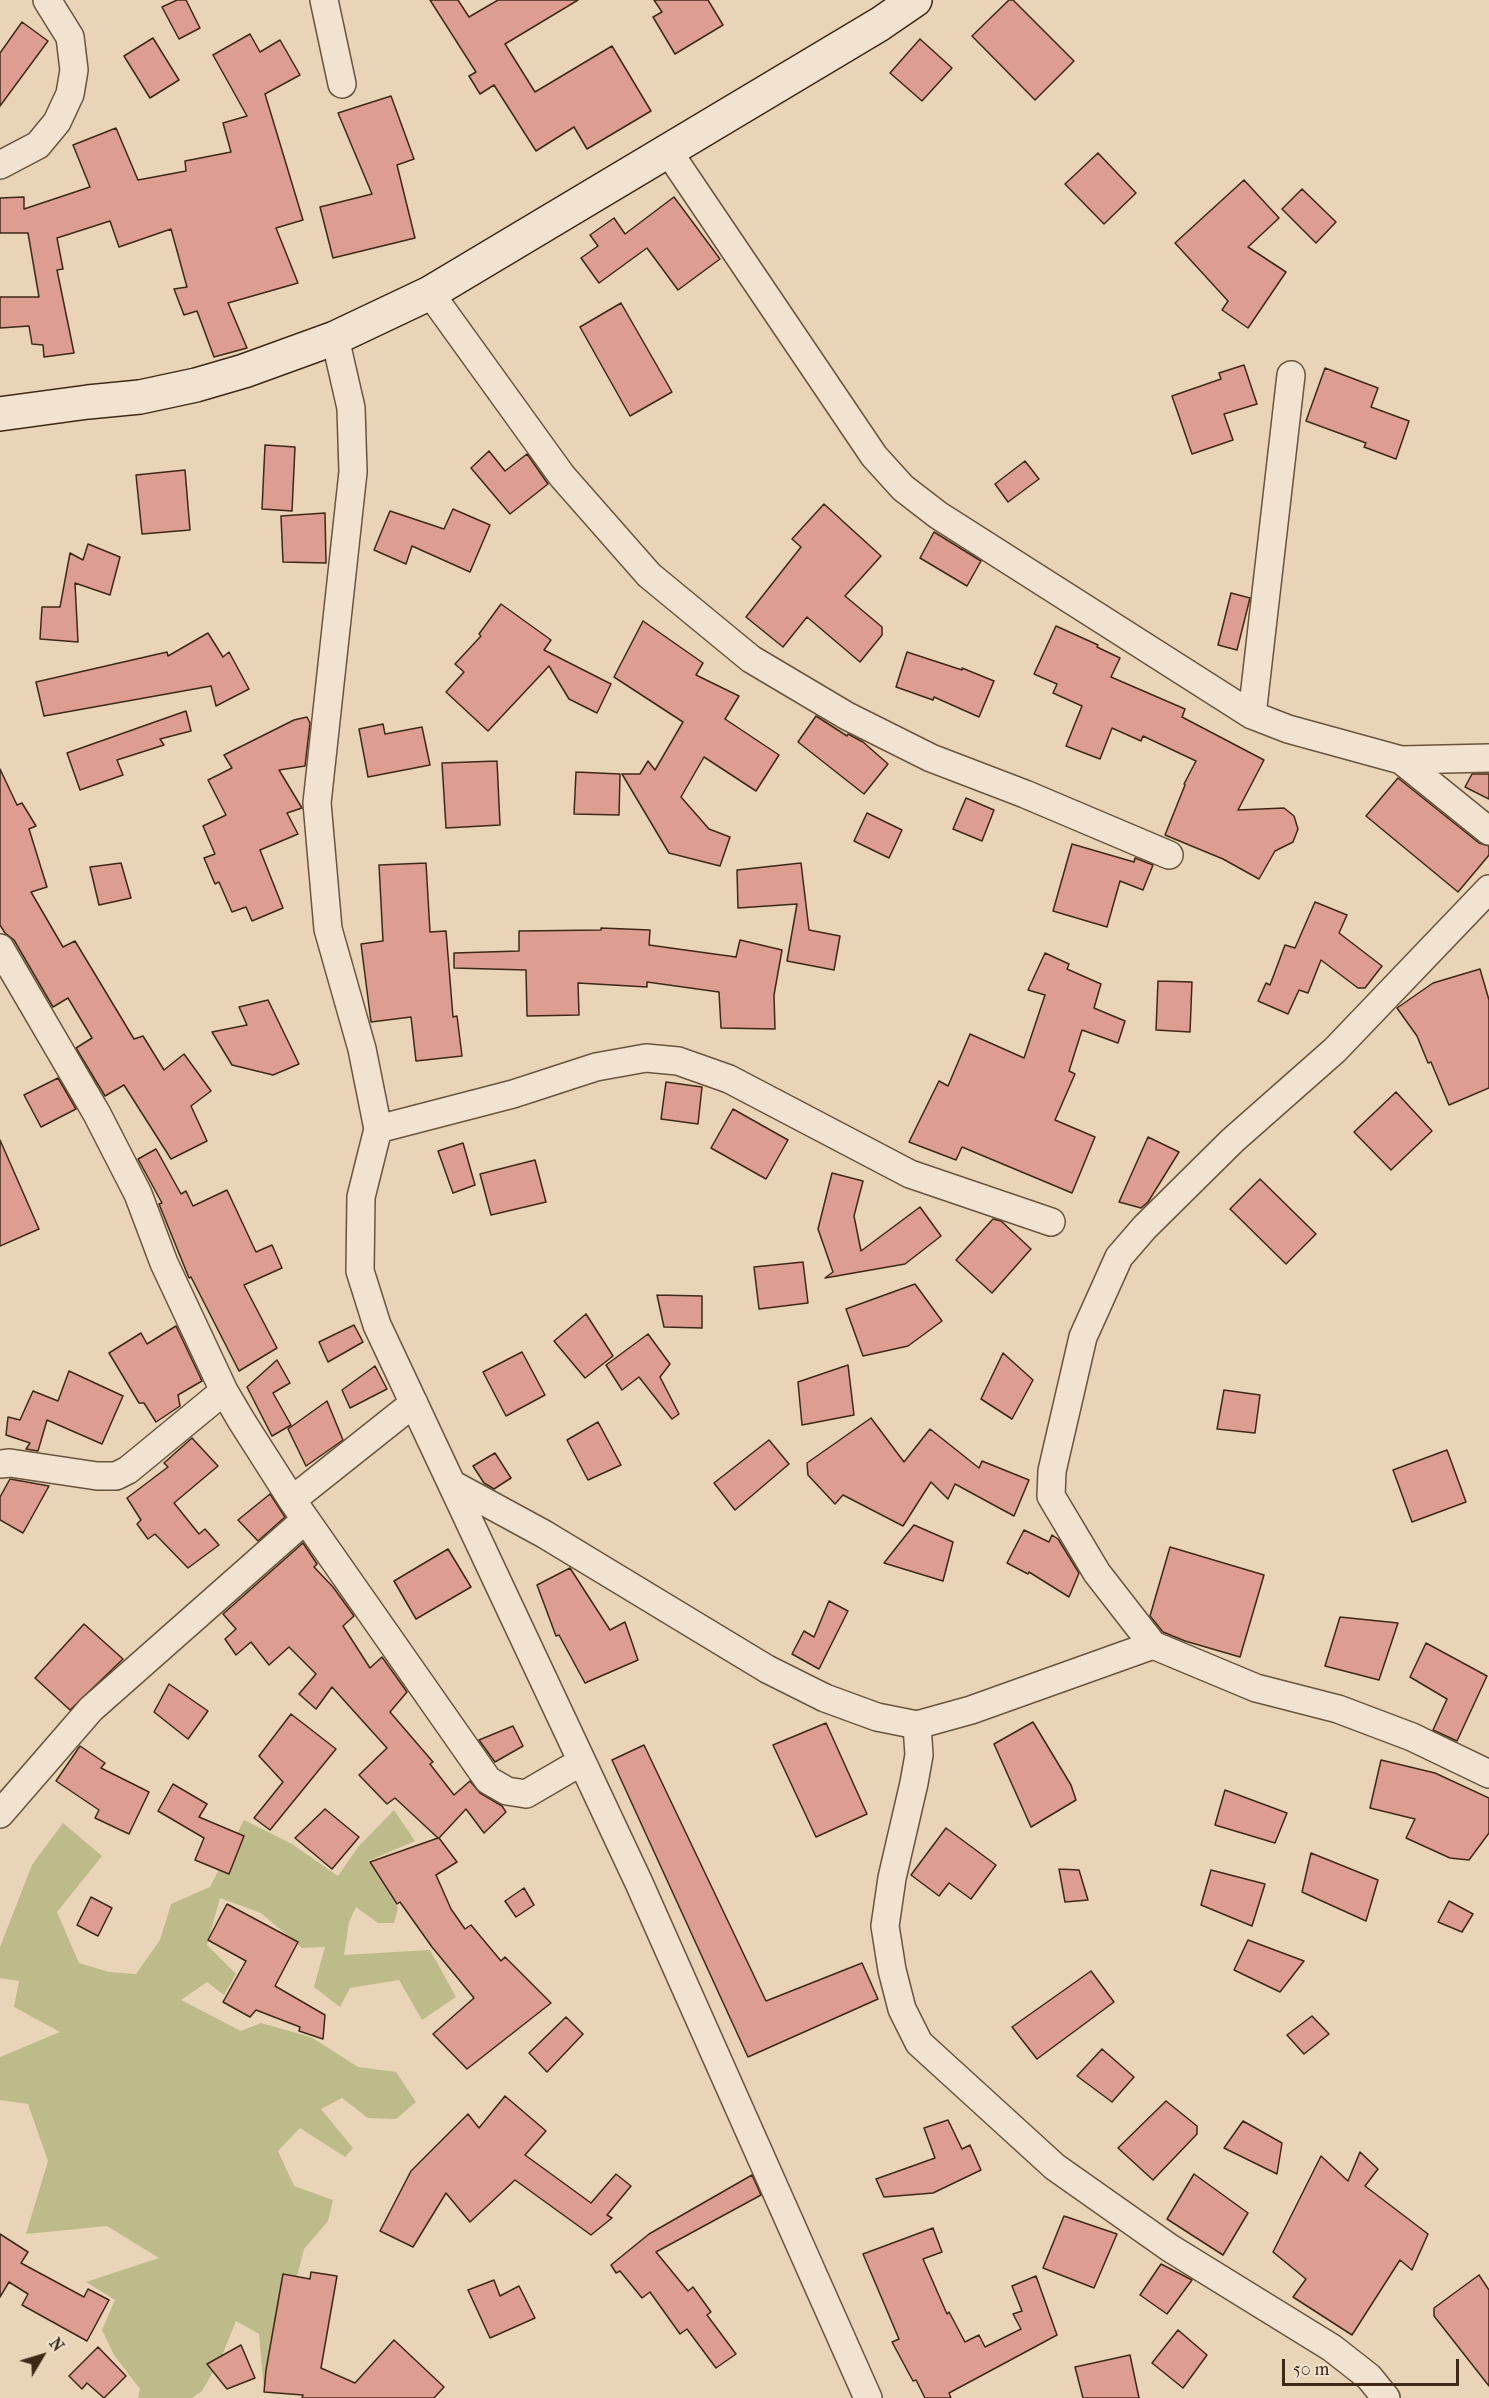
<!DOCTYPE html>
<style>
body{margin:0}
#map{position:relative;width:1489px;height:2398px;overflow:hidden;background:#ead4b7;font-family:"IM FELL French Canon",serif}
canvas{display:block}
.north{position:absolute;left:12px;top:2326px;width:60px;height:60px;-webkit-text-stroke:4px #f1e3d0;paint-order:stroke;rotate:52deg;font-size:16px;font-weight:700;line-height:24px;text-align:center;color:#3e2916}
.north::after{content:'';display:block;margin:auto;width:21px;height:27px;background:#3e2916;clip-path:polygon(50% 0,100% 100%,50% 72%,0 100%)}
.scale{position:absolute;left:1282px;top:2359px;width:177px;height:27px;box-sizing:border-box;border:3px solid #3e2916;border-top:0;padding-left:8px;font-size:18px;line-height:21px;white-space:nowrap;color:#3e2916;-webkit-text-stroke:4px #f1e3d0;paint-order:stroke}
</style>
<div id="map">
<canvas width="1489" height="2398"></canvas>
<div class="north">N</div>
<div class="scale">50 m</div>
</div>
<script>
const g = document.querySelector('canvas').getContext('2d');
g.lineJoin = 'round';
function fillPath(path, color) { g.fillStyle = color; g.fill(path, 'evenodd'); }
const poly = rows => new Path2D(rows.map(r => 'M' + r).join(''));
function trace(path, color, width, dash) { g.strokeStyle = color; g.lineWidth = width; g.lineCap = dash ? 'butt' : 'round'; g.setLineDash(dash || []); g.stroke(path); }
fillPath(poly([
 [394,1810,415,1841,368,1861,398,1908,394,1923,378,1923,356,1907,349,1922,344,1955,430,1950,456,1997,422,2020,399,1980,350,1988,340,2007,314,1987,325,1947,302,1948,261,1913,220,1898,207,1945,236,1974,224,1995,207,1982,181,2000,241,2031,261,2023,311,2037,358,2067,396,2072,416,2102,396,2119,368,2118,342,2098,321,2109,353,2148,345,2157,300,2128,278,2151,294,2186,333,2200,328,2221,304,2249,282,2336,264,2392,259,2334,236,2321,221,2358,202,2391,192,2398,138,2398,140,2389,114,2355,102,2330,115,2300,86,2282,159,2258,107,2226,26,2234,48,2161,28,2104,0,2100,0,2057,60,2032,14,2007,19,1981,0,1978,0,1947,32,1865,63,1823,102,1856,57,1912,79,1963,109,1972,136,1974,160,1940,171,1904,210,1887,244,1820,292,1844,338,1876,358,1847]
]), '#bdbb89');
const building = poly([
 [177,0,186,0,200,28,179,39,162,7,177,0],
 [430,0,458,0,469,17,498,0,578,0,505,44,535,92,612,46,651,111,587,149,574,127,536,151,494,85,480,94,469,76,476,72,430,0],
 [654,0,708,0,723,25,675,54,653,17,662,12,654,0],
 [1009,0,1013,0,1074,61,1035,100,972,36,1009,0],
 [22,22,48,41,0,106,0,53,22,22],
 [250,34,260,52,280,40,300,75,265,94,303,220,276,228,298,283,228,303,247,348,214,357,197,311,184,315,174,289,187,287,171,229,119,247,110,221,57,238,63,269,57,270,74,353,44,357,43,345,32,344,29,326,0,328,0,297,39,297,28,233,0,233,0,198,24,197,24,209,90,187,73,145,116,128,138,180,186,171,185,161,231,152,223,123,247,116,213,55,250,34],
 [153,38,179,80,150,98,124,56,153,38],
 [920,39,952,68,922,101,890,73,920,39],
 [391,96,414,159,397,165,415,238,333,258,320,207,372,194,338,113,391,96],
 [1098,153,1136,193,1104,224,1065,184,1098,153],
 [1244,180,1279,218,1248,247,1286,272,1248,328,1222,310,1228,301,1175,243,1244,180],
 [1302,189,1336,222,1316,243,1282,209,1302,189],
 [674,197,720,259,678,290,647,248,599,283,581,258,598,246,590,235,614,218,625,234,674,197],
 [621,303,672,392,630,416,580,327,621,303],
 [1244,365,1257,404,1224,414,1233,440,1192,454,1172,396,1221,379,1219,373,1244,365],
 [1325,368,1378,388,1371,407,1409,421,1396,459,1364,447,1366,443,1306,421,1325,368],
 [265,445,295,447,292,511,262,509,265,445],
 [489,451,505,471,527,454,548,484,510,514,471,468,489,451],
 [1025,461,1039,479,1008,502,995,484,1025,461],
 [185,470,190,530,142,534,136,475,185,470],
 [824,504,881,556,845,596,882,627,882,635,860,662,807,617,783,647,746,617,801,547,792,539,824,504],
 [453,509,490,525,470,572,412,546,406,564,374,550,390,511,444,529,453,509],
 [325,513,326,563,283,562,281,516,325,513],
 [934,532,981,561,967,586,920,558,934,532],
 [88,544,120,557,110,595,75,583,78,642,40,639,42,607,60,607,70,553,83,560,88,544],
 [1231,593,1250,598,1237,650,1218,645,1231,593],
 [501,604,551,640,544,650,611,684,597,713,569,699,549,666,488,731,446,692,464,672,455,664,481,636,479,634,501,604],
 [643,621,703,663,696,675,739,696,725,719,779,755,756,791,704,757,681,797,709,829,730,837,720,866,669,853,622,774,640,774,648,761,655,770,683,722,614,677,643,621],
 [1056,626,1098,645,1097,647,1120,658,1111,677,1185,709,1182,717,1264,760,1238,810,1284,808,1294,816,1298,829,1293,842,1275,851,1259,879,1223,859,1165,835,1185,785,1184,784,1196,761,1143,736,1141,741,1112,728,1100,759,1066,746,1082,706,1053,693,1057,684,1034,674,1056,626],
 [208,633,223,657,229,652,249,689,216,706,211,686,44,716,36,682,167,652,168,656,208,633],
 [907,652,962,670,962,668,994,681,979,717,934,697,933,700,896,687,907,652],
 [186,711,191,731,160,739,164,745,117,760,123,775,80,790,67,753,186,711],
 [816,716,847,736,848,734,863,742,888,764,864,794,798,742,816,716],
 [307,717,310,723,305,766,279,770,302,808,287,813,298,834,260,850,283,908,252,921,246,907,232,912,219,882,215,884,204,858,215,854,203,826,226,815,208,780,232,768,224,755,294,720,307,717],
 [383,724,385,734,422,727,430,765,368,777,359,729,383,724],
 [497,761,500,825,446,828,442,763,497,761],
 [0,769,17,805,22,803,36,826,29,829,47,887,31,892,63,947,75,941,134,1039,143,1036,164,1070,184,1054,211,1091,191,1106,207,1141,171,1159,124,1085,105,1096,76,1048,92,1038,68,998,53,1007,14,940,5,933,0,925,0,769],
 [576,772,620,774,619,815,574,814,576,772],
 [1472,774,1489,774,1489,799,1465,787,1472,774],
 [1398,778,1479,843,1489,846,1489,855,1458,892,1366,816,1398,778],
 [966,798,994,810,982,841,953,829,966,798],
 [867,813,902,830,889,858,854,841,867,813],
 [1072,844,1134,862,1135,858,1153,865,1143,890,1120,881,1107,927,1053,911,1072,844],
 [121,863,131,898,99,905,90,867,121,863],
 [426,863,430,932,446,931,453,1017,457,1016,462,1056,416,1061,411,1017,371,1022,361,944,383,941,379,865,426,863],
 [801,863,809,930,840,936,834,970,787,961,797,904,738,908,737,870,801,863],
 [1315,902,1347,915,1339,933,1382,966,1365,988,1358,988,1321,960,1308,993,1299,990,1288,1014,1258,1001,1266,983,1270,985,1285,945,1295,948,1315,902],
 [601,928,650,930,649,945,736,957,740,940,782,950,774,995,775,1029,721,1028,719,992,647,982,647,987,578,983,579,1015,527,1016,526,970,454,968,454,953,519,951,519,931,601,930,601,928],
 [1045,953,1069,964,1067,969,1101,984,1094,1008,1125,1021,1118,1043,1082,1030,1069,1071,1075,1074,1055,1120,1095,1137,1072,1193,962,1147,956,1160,909,1142,939,1081,948,1086,970,1034,1024,1058,1045,995,1028,990,1045,953],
 [1480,969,1489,1000,1489,1088,1449,1105,1431,1062,1428,1063,1417,1036,1397,1008,1433,983,1480,969],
 [1158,981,1192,982,1190,1032,1156,1030,1158,981],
 [268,1000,299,1064,273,1075,232,1065,212,1032,247,1025,239,1007,268,1000],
 [58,1078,76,1109,41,1127,24,1095,58,1078],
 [666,1082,702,1087,698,1124,661,1119,666,1082],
 [1396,1092,1432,1131,1391,1170,1354,1132,1396,1092],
 [733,1109,788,1140,766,1179,711,1148,733,1109],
 [1148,1137,1179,1152,1148,1202,1141,1208,1119,1202,1148,1137],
 [0,1140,39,1229,0,1246,0,1140],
 [463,1143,475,1185,453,1193,438,1151,463,1143],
 [156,1149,181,1194,186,1191,193,1206,227,1190,256,1252,272,1245,282,1268,244,1285,277,1348,239,1371,191,1277,189,1278,159,1204,162,1203,138,1159,156,1149],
 [535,1160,546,1202,491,1215,480,1174,535,1160],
 [832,1173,863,1181,854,1216,861,1251,920,1207,941,1236,905,1264,825,1278,833,1272,818,1229,832,1173],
 [1260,1179,1316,1234,1286,1264,1230,1209,1260,1179],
 [993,1219,1001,1221,1031,1249,992,1293,956,1260,993,1219],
 [803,1262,808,1303,759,1309,754,1267,803,1262],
 [915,1284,942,1321,908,1346,863,1356,846,1309,915,1284],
 [657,1295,702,1296,702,1328,664,1327,657,1295],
 [586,1314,613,1356,585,1378,554,1341,586,1314],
 [354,1325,363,1342,328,1362,319,1342,354,1325],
 [176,1326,202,1381,178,1395,180,1406,156,1422,144,1403,139,1403,109,1353,141,1333,147,1344,176,1326],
 [648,1334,670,1364,660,1377,679,1414,672,1419,639,1377,622,1390,606,1365,648,1334],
 [522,1352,545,1395,506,1416,483,1372,522,1352],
 [1003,1353,1033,1380,1012,1419,981,1399,1003,1353],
 [277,1360,290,1383,273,1393,291,1425,272,1436,247,1387,277,1360],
 [848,1365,854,1415,802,1425,798,1382,848,1365],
 [375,1366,387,1389,350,1408,342,1390,375,1366],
 [69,1371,123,1396,102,1444,47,1420,38,1451,26,1449,30,1443,6,1435,8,1417,20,1420,33,1391,58,1401,69,1371],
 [1224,1390,1260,1395,1255,1433,1217,1429,1224,1390],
 [327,1401,343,1440,306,1466,288,1429,327,1401],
 [871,1418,904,1462,930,1429,979,1468,982,1461,1029,1480,1014,1516,955,1484,948,1499,931,1482,903,1526,843,1495,835,1504,808,1475,807,1463,871,1418],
 [598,1422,621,1465,588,1480,567,1440,598,1422],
 [192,1438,218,1466,174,1503,199,1534,205,1529,219,1545,188,1568,155,1534,148,1539,137,1524,141,1520,127,1498,168,1467,164,1463,192,1438],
 [769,1440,789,1464,735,1510,714,1483,769,1440],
 [1447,1450,1466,1502,1412,1522,1393,1470,1447,1450],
 [495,1453,511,1478,494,1489,484,1483,473,1466,495,1453],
 [10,1479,49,1486,23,1533,0,1520,0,1497,10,1479],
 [270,1494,285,1517,258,1541,238,1520,270,1494],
 [914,1525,953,1542,943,1581,884,1563,914,1525],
 [1024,1530,1049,1542,1052,1535,1058,1539,1079,1573,1069,1597,1029,1572,1028,1574,1007,1563,1024,1530],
 [303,1543,317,1564,314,1567,333,1587,354,1616,343,1626,370,1668,382,1657,407,1692,390,1712,433,1762,430,1764,454,1795,470,1781,480,1793,502,1806,506,1812,484,1833,466,1809,439,1838,457,1862,436,1875,451,1909,465,1929,471,1925,501,1961,505,1957,551,2003,467,2069,433,2034,474,1998,432,1947,400,1902,397,1904,370,1862,438,1838,395,1798,387,1804,359,1775,387,1748,332,1687,316,1709,299,1694,316,1674,289,1647,269,1665,251,1642,236,1655,225,1639,236,1629,223,1614,303,1543],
 [1170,1547,1264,1575,1240,1657,1185,1641,1163,1632,1150,1616,1170,1547],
 [448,1549,471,1587,416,1619,394,1581,448,1549],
 [570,1568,610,1630,625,1622,638,1660,585,1683,559,1635,556,1636,537,1585,570,1568],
 [829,1601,848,1611,819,1669,792,1654,804,1631,814,1637,829,1601],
 [1340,1617,1398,1623,1379,1680,1325,1666,1340,1617],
 [84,1624,123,1659,70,1710,35,1678,84,1624],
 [1426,1643,1487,1676,1457,1741,1433,1730,1447,1699,1410,1677,1426,1643],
 [169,1684,208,1711,188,1739,154,1712,169,1684],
 [291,1714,336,1749,270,1830,254,1818,283,1782,259,1756,291,1714],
 [1033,1722,1071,1785,1076,1800,1031,1827,994,1744,1033,1722],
 [826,1723,867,1814,816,1837,773,1745,826,1723],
 [513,1726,523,1746,495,1762,479,1740,513,1726],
 [644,1745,766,2001,862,1963,878,1999,748,2057,612,1760,644,1745],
 [80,1746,105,1763,101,1768,149,1792,129,1834,95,1818,99,1810,56,1781,80,1746],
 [1381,1760,1435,1773,1489,1798,1489,1833,1469,1860,1450,1858,1406,1838,1415,1819,1370,1808,1381,1760],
 [173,1784,207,1804,199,1817,244,1836,229,1874,195,1860,204,1838,158,1811,173,1784],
 [1225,1790,1287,1813,1275,1843,1215,1825,1225,1790],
 [325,1809,359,1837,332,1869,295,1838,325,1809],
 [946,1828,996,1865,971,1899,949,1883,939,1896,911,1875,946,1828],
 [1311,1853,1378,1880,1366,1921,1302,1892,1311,1853],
 [1059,1869,1079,1870,1088,1900,1065,1902,1059,1869],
 [1211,1870,1265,1884,1252,1926,1201,1905,1211,1870],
 [524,1888,534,1905,516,1917,505,1901,524,1888],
 [91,1897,112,1908,98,1936,77,1925,91,1897],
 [1449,1901,1473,1914,1462,1932,1438,1922,1449,1901],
 [227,1904,298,1942,275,1986,325,2015,323,2039,299,2031,300,2027,256,2010,250,2017,223,2002,246,1961,208,1940,227,1904],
 [1248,1940,1304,1961,1280,1992,1234,1970,1248,1940],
 [1091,1971,1114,2002,1037,2059,1012,2027,1091,1971],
 [1312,2016,1329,2034,1304,2054,1287,2035,1312,2016],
 [566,2017,583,2034,547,2072,529,2053,566,2017],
 [1102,2049,1134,2077,1112,2102,1077,2076,1102,2049],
 [505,2096,546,2131,525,2155,591,2203,616,2174,631,2186,607,2215,612,2218,591,2235,515,2180,470,2222,446,2193,413,2247,380,2231,411,2171,468,2114,479,2128,505,2096],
 [1166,2101,1197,2126,1197,2134,1153,2180,1118,2148,1166,2101],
 [948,2120,962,2149,970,2145,981,2170,933,2193,884,2197,876,2179,935,2158,924,2128,948,2120],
 [1243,2121,1282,2143,1277,2174,1224,2148,1243,2121],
 [1360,2152,1378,2169,1365,2186,1428,2234,1412,2270,1400,2260,1352,2335,1293,2297,1306,2279,1273,2252,1321,2156,1348,2181,1360,2152],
 [1194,2174,1248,2213,1223,2255,1167,2219,1194,2174],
 [752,2175,761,2195,656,2252,688,2291,693,2287,711,2312,707,2315,736,2354,716,2368,687,2329,680,2334,650,2292,642,2298,620,2271,616,2273,611,2265,649,2234,752,2175],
 [1064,2216,1117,2234,1094,2288,1043,2268,1064,2216],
 [933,2228,942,2252,923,2259,947,2314,949,2312,965,2342,979,2335,985,2347,1021,2329,1013,2314,1022,2311,1012,2286,1036,2276,1057,2335,949,2393,951,2398,925,2398,916,2380,913,2381,892,2342,899,2339,863,2254,933,2228],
 [0,2234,28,2252,21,2263,84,2297,88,2289,109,2300,87,2341,22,2305,28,2294,9,2282,0,2297,0,2234],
 [1161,2264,1192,2280,1167,2314,1140,2295,1161,2264],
 [311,2272,337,2276,321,2368,355,2383,394,2340,444,2387,434,2398,302,2398,303,2395,264,2392,266,2370,283,2274,310,2279,311,2272],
 [1479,2275,1489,2290,1489,2386,1434,2316,1434,2308,1479,2275],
 [494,2280,500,2296,519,2286,535,2318,490,2338,468,2290,494,2280],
 [1178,2330,1207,2355,1183,2388,1152,2363,1178,2330],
 [241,2345,255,2378,227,2389,207,2364,241,2345],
 [98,2347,126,2376,104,2398,87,2383,82,2389,69,2376,98,2347],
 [1130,2355,1139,2398,1083,2398,1075,2367,1130,2355]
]);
fillPath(building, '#dd9d90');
trace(building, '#3e2916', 1.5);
const street = poly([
 [324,0,342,84],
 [668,151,874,456,903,488,938,515,1252,715,1288,729,1401,760,1489,758],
 [0,165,38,145,57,122,70,94,74,70,70,37,47,0],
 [430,293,562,476,649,575,751,659,847,716,931,758,1025,794,1169,855],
 [335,338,351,408,353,472,317,803,328,929,362,1049,378,1129,361,1197,360,1271,377,1325,639,1883,868,2398],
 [1252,715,1291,375],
 [1401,760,1489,831],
 [1489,889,1335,1050,1233,1140,1145,1227,1119,1257,1083,1337,1052,1471,1051,1496,1097,1573,1153,1645,1256,1688,1338,1709,1412,1737,1489,1774],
 [0,948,97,1114,138,1194,164,1263,224,1391,241,1420,292,1500,488,1780,507,1791,526,1794,581,1762],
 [378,1129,513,1094,596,1067,646,1058,678,1061,729,1079,910,1174,1051,1222],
 [0,1464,10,1463,97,1476,116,1476,128,1470,224,1391],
 [452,1484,544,1534,767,1669,825,1698,877,1717,917,1725,971,1710,1153,1645],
 [292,1500,414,1403],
 [917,1725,919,1755,914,1783,892,1878,885,1926,892,1970,902,2009,919,2043,1055,2167,1170,2248,1332,2348,1369,2377,1386,2398],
 [0,1814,91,1709,305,1520]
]);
const secondary = poly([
 [0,414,88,402,140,397,196,385,244,371,335,338,430,293,880,24,915,0]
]);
trace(street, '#69543e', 30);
trace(secondary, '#3e2916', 36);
trace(street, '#f1e3d0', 27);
trace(secondary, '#f1e3d0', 33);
</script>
